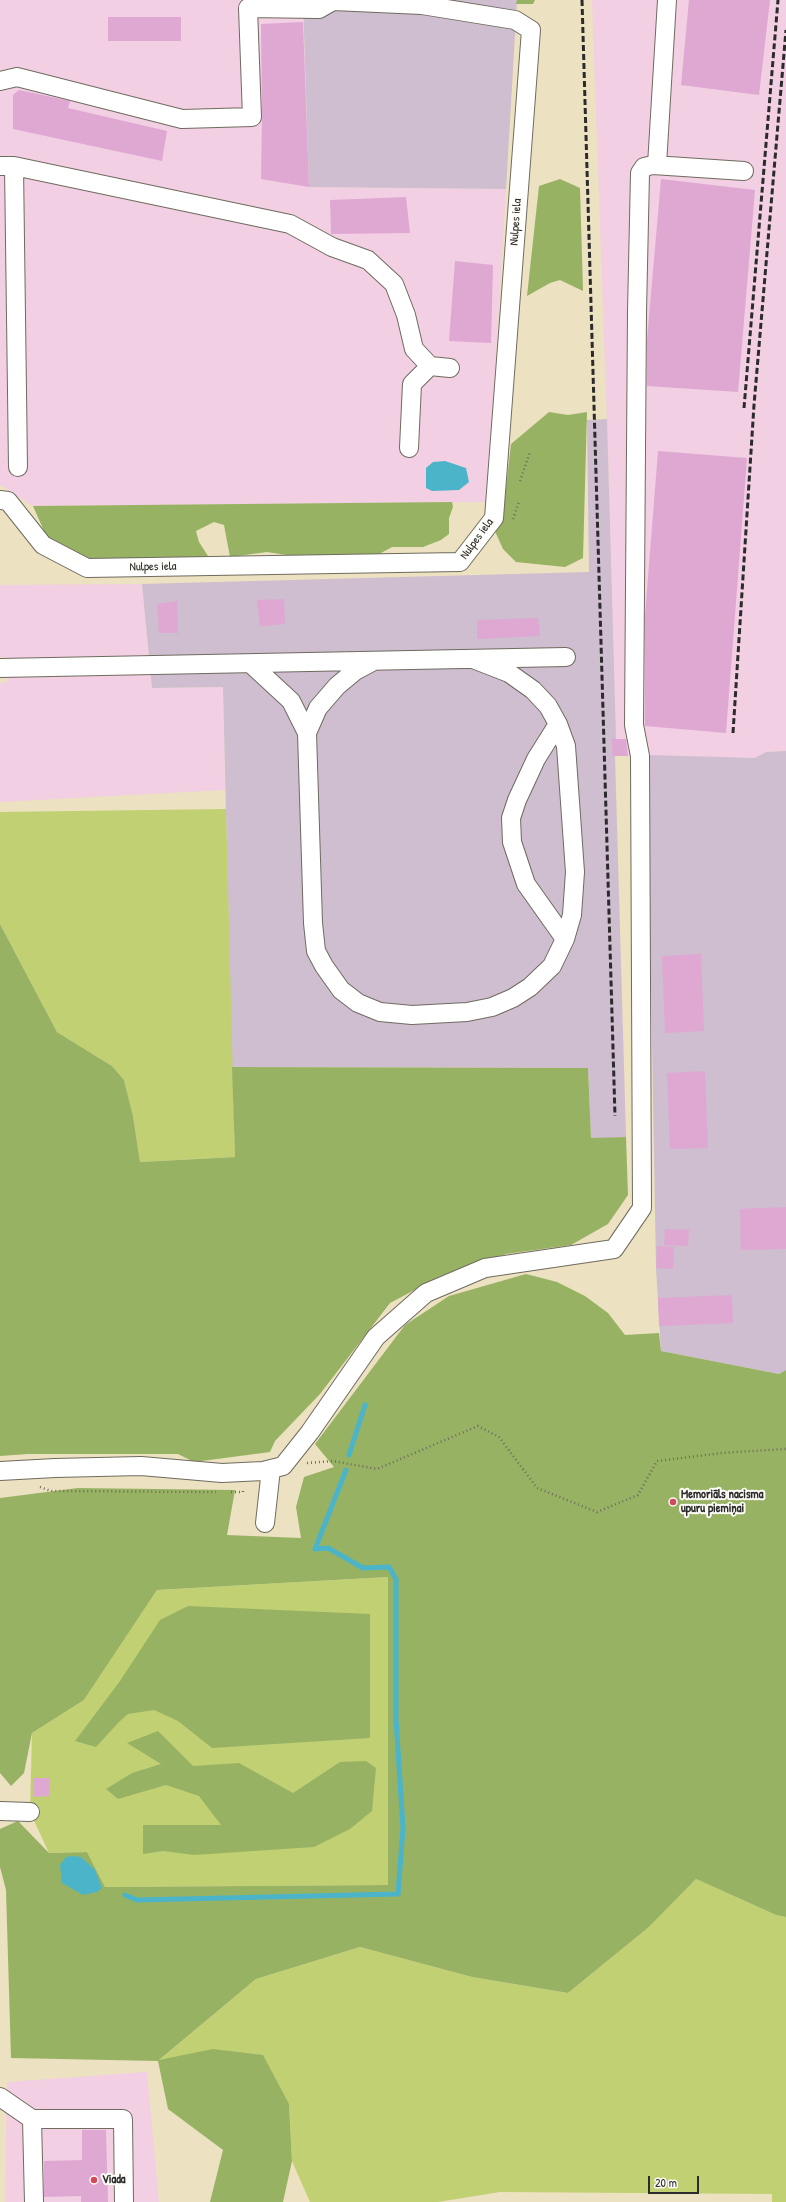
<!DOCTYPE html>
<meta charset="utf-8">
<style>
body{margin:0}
#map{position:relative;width:786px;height:2202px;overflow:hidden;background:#ece1c0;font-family:"Patrick Hand",sans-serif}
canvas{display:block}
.scale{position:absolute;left:648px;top:2176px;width:51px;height:18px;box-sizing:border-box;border:2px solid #2b2b2b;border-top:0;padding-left:5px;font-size:12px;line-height:14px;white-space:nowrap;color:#2b2b2b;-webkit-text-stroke:3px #fdfcf7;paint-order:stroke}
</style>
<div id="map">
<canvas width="786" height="2202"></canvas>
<div class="scale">20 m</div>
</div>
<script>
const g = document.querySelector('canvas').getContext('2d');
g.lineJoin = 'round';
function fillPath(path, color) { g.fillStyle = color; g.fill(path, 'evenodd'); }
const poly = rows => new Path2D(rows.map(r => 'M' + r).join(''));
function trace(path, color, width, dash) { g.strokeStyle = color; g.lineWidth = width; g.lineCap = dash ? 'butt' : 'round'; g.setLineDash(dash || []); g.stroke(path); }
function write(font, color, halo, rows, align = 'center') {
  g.font = font + ' "Patrick Hand",sans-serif'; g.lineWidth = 4; g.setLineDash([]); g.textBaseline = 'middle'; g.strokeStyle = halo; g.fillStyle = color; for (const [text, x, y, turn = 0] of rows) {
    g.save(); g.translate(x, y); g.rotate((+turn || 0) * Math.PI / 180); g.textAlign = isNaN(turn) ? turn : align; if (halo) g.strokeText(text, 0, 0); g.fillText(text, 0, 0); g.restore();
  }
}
fillPath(poly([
 [0,0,303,0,309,187,506,189,487,502,33,506,0,485],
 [592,0,786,0,786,751,766,752,756,758,612,756,609,480],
 [142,584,152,688,223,687,225,790,0,802,0,683,7,682,8,658,0,657,0,585],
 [147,2072,159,2202,5,2202,7,2082]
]), '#f2cfe2');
fillPath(poly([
 [303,0,517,0,506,189,309,187],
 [607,419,616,739,611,739,612,756,615,756,626,1137,591,1139,588,1068,232,1067,223,687,152,688,142,584,589,572,587,420],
 [786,751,786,1370,779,1374,661,1351,656,1268,647,755,755,758,766,752]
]), '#cfbdd0');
fillPath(poly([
 [226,809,235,1157,140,1162,133,1116,124,1080,112,1066,57,1032,0,924,0,812],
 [388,1577,388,1885,105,1887,87,1852,49,1853,30,1812,32,1733,84,1700,157,1590],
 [696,1879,776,1915,786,1917,786,2202,772,2202,772,2194,500,2192,438,2202,310,2202,292,2161,289,2104,158,2061,256,1979,360,1947,472,1977,568,1993,649,1927]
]), '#c1d072');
fillPath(poly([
 [517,0,535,0,533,4,516,4],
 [560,179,580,188,583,291,560,280,550,283,527,296,539,186],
 [549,412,568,415,587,412,583,558,565,567,516,562,503,549,494,529,504,506,511,444],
 [452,502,453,507,449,518,449,534,441,540,423,547,392,547,372,558,299,557,267,552,230,557,224,525,214,522,196,531,199,542,208,556,197,562,84,561,48,540,33,506],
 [0,924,57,1032,112,1066,124,1080,133,1116,140,1162,235,1157,232,1067,588,1068,591,1138,626,1137,628,1195,608,1224,571,1245,506,1254,443,1275,390,1303,320,1394,275,1441,270,1452,194,1462,178,1454,28,1454,0,1456],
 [526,1274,557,1282,585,1296,608,1313,625,1335,659,1333,661,1351,779,1374,786,1370,786,1917,776,1915,696,1879,649,1927,568,1993,472,1977,360,1947,256,1979,159,2060,213,2049,263,2055,289,2104,292,2161,283,2202,210,2202,223,2150,168,2109,158,2061,11,2058,6,1890,0,1867,0,1829,18,1821,49,1853,87,1852,105,1887,388,1885,388,1577,157,1590,84,1700,32,1733,24,1773,11,1786,0,1773,0,1498,78,1488,235,1490,227,1535,301,1538,296,1507,304,1477,334,1467,315,1444,405,1325,449,1296],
 [188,1606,370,1614,370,1738,212,1748,178,1721,154,1710,128,1714,119,1722,96,1747,75,1741,120,1681,160,1620],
 [158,1731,193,1766,239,1763,293,1793,340,1762,366,1761,376,1768,372,1811,350,1829,314,1847,194,1855,163,1851,143,1854,143,1825,221,1825,199,1796,166,1785,118,1799,106,1789,132,1773,161,1764,127,1743]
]), '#98b264');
fillPath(poly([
 [445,461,466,468,469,482,459,490,432,491,426,488,426,468,433,462],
 [73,1856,81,1857,95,1870,102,1888,97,1892,83,1895,62,1883,60,1865,66,1857]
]), '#4bb4c9');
trace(poly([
 [349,1455,365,1405],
 [125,1895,137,1900,398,1894,403,1828,396,1719,396,1579,389,1567,363,1568,328,1548,315,1549,346,1470]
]), '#4bb4c9', 5);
fillPath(poly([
 [689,0,770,0,759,95,681,85],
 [108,17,181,17,181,41,108,41],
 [303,22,309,187,261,179,262,117,261,24],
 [19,90,70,101,68,108,167,131,162,161,13,129,13,95],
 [661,179,755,190,738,392,647,386,647,340],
 [406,197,410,233,331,234,330,200],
 [455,261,493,265,491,343,449,341],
 [658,451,747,458,726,733,645,726,645,615],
 [284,599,285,624,260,626,257,600],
 [177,601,178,633,159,633,157,604],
 [538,618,540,636,477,639,477,620],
 [611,739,626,739,628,756,612,756],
 [701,954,704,1031,665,1033,662,956],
 [705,1071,708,1148,670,1149,667,1073],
 [786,1207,786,1249,741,1250,740,1209],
 [665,1229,689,1230,688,1246,664,1245],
 [657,1246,674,1247,673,1269,656,1268],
 [732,1295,733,1323,659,1326,658,1298],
 [33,1778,49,1778,49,1796,34,1797],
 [82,2130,106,2130,108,2202,81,2202,81,2196,44,2197,44,2161,82,2160]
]), '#dea8d3');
const minor = poly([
 [0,81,17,77,182,119,252,117,248,8,319,9,333,1,422,5],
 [657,165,667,0],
 [0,166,14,166,290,224,332,247,368,260,394,284,406,315,414,349,430,366,450,368],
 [14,166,18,467],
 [409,448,412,384,430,366],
 [0,500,8,501,43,545,87,568,460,562,494,518,531,30,515,20,422,5,422,0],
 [251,664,291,701,307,733,313,923,316,951,324,966,341,990,358,1003,380,1012,412,1015,467,1012,492,1007,513,998,530,987,552,966,565,939,572,915,575,872,566,746,558,724,548,706,533,690,509,673,473,659],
 [0,668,566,657],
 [558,724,536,759,517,800,511,818,512,842,526,884,565,939],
 [307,733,318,708,337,686,355,671,372,662],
 [0,1471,55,1468,141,1466,222,1473,263,1471,283,1466,310,1432,376,1337,426,1293,485,1268,614,1249,642,1208,640,756,634,725,637,312,640,173,644,167,653,165,744,171],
 [265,1523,271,1469],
 [0,1811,30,1812],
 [0,2097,32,2119,34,2202],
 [32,2119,123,2119,124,2202]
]);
trace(minor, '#6f6b5f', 20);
trace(poly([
 [520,481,530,452],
 [513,519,519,502],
 [307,1463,333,1461,377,1469,478,1426,499,1437,537,1488,597,1512,638,1495,657,1461,722,1453,786,1449],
 [40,1487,51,1491,216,1492],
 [231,1492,243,1492,243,1489]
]), '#6f6b5f', 2.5, [1, 3]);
trace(minor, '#fff', 18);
trace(poly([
 [582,0,615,1116],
 [744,408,778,0],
 [733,733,754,405,786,30]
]), '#2b2b2b', 3, [6, 3]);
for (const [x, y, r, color] of [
 [673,1502,4,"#d1495b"],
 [94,2180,4,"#d1495b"]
]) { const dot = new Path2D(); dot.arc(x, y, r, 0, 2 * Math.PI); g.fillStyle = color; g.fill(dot); trace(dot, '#fdfcf7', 1.5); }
write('12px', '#2b2b2b', '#fdfcf7', [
 ["Nulpes iela",516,222,-86],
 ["Nulpes iela",477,539,-54],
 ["Nulpes iela",153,567,-1]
]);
write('bold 12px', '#2b2b2b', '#fdfcf7', [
 ["Memoriāls nacisma",681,1495],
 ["upuru piemiņai",681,1509],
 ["Viada",102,2180]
], 'left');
</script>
